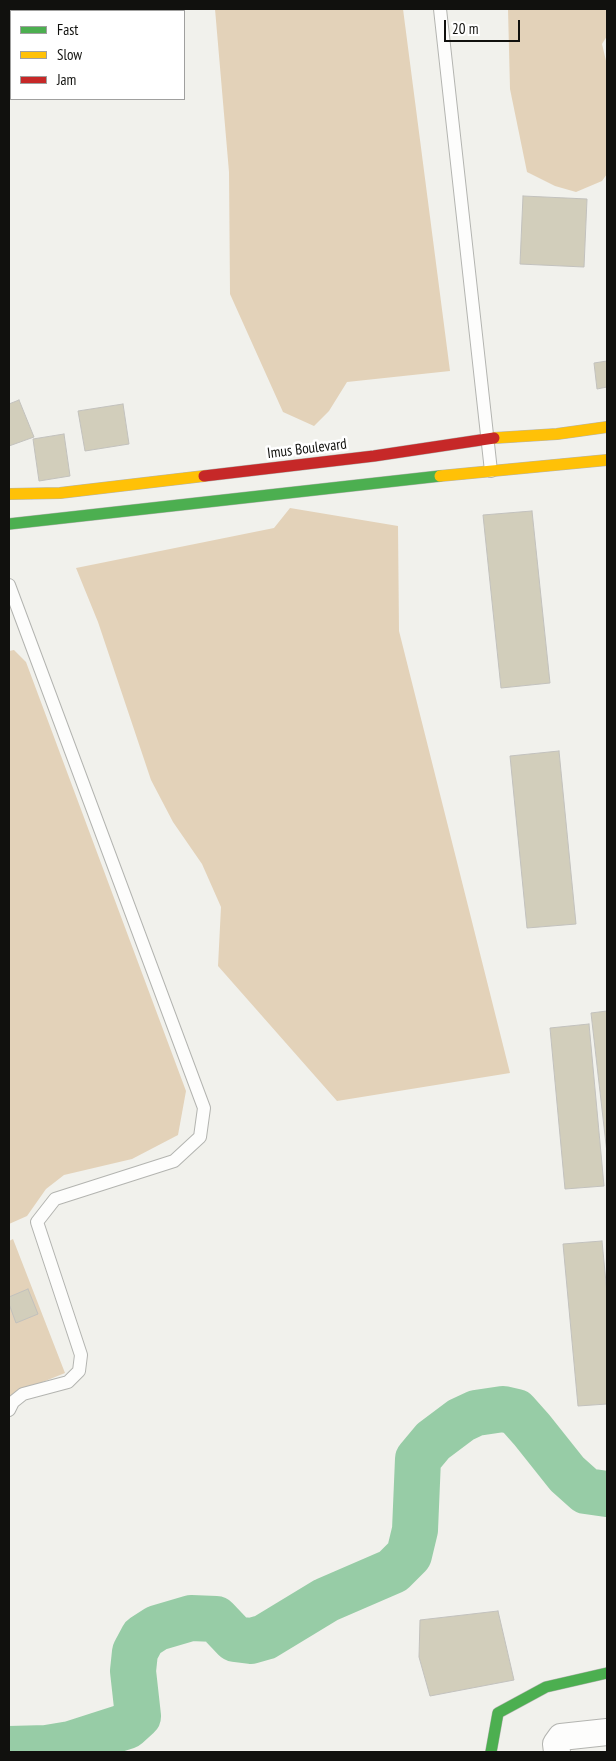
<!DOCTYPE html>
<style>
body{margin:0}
#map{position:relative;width:616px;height:1761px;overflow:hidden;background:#f1f1ec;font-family:"PT Sans Narrow",sans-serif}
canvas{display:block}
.frame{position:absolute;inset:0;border:10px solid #11110e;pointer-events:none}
.legend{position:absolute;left:10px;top:10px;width:175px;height:90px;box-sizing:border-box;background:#fff;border:1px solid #a0a09f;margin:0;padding:6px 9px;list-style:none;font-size:15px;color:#11110e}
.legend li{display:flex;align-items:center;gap:10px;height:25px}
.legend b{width:25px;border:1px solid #a0a09f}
.scale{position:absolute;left:444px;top:20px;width:76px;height:22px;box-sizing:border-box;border:2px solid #11110e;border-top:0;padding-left:6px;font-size:15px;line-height:18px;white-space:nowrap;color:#11110e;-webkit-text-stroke:4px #fff;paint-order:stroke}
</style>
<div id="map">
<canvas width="616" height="1761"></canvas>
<div class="frame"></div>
<ul class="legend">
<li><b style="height:6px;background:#4caf50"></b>Fast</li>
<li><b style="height:6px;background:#ffc107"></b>Slow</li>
<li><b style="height:6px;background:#c62828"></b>Jam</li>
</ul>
<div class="scale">20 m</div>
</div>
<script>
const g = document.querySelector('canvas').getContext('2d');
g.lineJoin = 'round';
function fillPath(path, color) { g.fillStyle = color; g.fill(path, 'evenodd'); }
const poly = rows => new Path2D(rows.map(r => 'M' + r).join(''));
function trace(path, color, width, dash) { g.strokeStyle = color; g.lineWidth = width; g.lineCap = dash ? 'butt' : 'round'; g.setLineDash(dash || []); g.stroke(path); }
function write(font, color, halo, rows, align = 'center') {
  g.font = font + ' "PT Sans Narrow",sans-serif'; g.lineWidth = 5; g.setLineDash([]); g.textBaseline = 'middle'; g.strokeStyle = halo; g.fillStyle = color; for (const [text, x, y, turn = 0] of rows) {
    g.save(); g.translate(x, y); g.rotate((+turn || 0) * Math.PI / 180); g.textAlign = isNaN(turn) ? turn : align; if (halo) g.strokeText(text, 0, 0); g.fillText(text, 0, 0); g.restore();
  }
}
fillPath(poly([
 [215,9,403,9,450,371,347,382,329,411,314,426,283,412,230,294,229,172],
 [508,9,607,9,607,36,602,44,607,65,607,174,602,181,576,192,555,186,527,172,510,89],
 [290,508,398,526,399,631,510,1073,337,1101,218,966,221,907,202,864,173,822,151,780,98,622,76,568,274,528],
 [14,650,26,662,186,1091,178,1135,132,1159,64,1175,46,1189,27,1216,9,1224,9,651],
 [13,1239,65,1373,23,1390,9,1399,9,1241]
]), '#e3d2b9');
trace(poly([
 [9,1749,47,1748,71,1744,127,1726,138,1716,133,1671,135,1652,143,1637,157,1628,191,1618,216,1619,235,1639,251,1641,265,1637,326,1600,393,1571,409,1555,415,1530,418,1459,433,1441,461,1420,476,1413,503,1409,516,1412,532,1430,567,1474,586,1491,607,1494]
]), '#97cca6', 46);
const building = poly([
 [523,196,587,199,584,267,520,264,523,196],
 [607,361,607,387,597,389,594,363,607,361],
 [19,400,34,437,9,446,9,404,19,400],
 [123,404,129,444,85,451,78,411,123,404],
 [64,434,70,476,39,481,33,439,64,434],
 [532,511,550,683,501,688,483,515,532,511],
 [559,751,576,924,527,928,510,756,559,751],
 [607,1011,607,1153,591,1013,607,1011],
 [589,1024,604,1186,565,1189,550,1028,589,1024],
 [602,1241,607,1293,607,1404,578,1406,563,1244,602,1241],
 [28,1289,38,1314,16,1323,9,1304,9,1297,28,1289],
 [498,1611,514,1680,430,1696,419,1657,420,1620,498,1611]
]);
fillPath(building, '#d2cebb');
trace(building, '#c2c1bd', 1);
const lane = poly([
 [440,9,491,471],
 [9,585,204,1108,200,1137,174,1161,55,1199,37,1222,81,1355,79,1371,68,1382,23,1394,13,1402,9,1410]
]);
const street = poly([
 [557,1752,556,1744,561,1737,607,1732]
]);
const fast = poly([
 [9,524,440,476],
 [491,1752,498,1713,546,1687,607,1673]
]);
const slow = poly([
 [494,438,557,434,607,427],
 [440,476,607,460],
 [9,494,60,493,204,476]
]);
const jam = poly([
 [204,476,374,456,494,438]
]);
trace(lane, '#b3b4b0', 14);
trace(street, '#b3b4b0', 28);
trace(fast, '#b3b4b0', 12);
trace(slow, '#b3b4b0', 12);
trace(jam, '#b3b4b0', 12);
trace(lane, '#fdfdfc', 12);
trace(street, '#fdfdfc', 26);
trace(fast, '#4caf50', 11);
trace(slow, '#ffc107', 11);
trace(jam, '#c62828', 11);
write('15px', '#11110e', '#fff', [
 ["Imus Boulevard",307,449,-7]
]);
</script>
